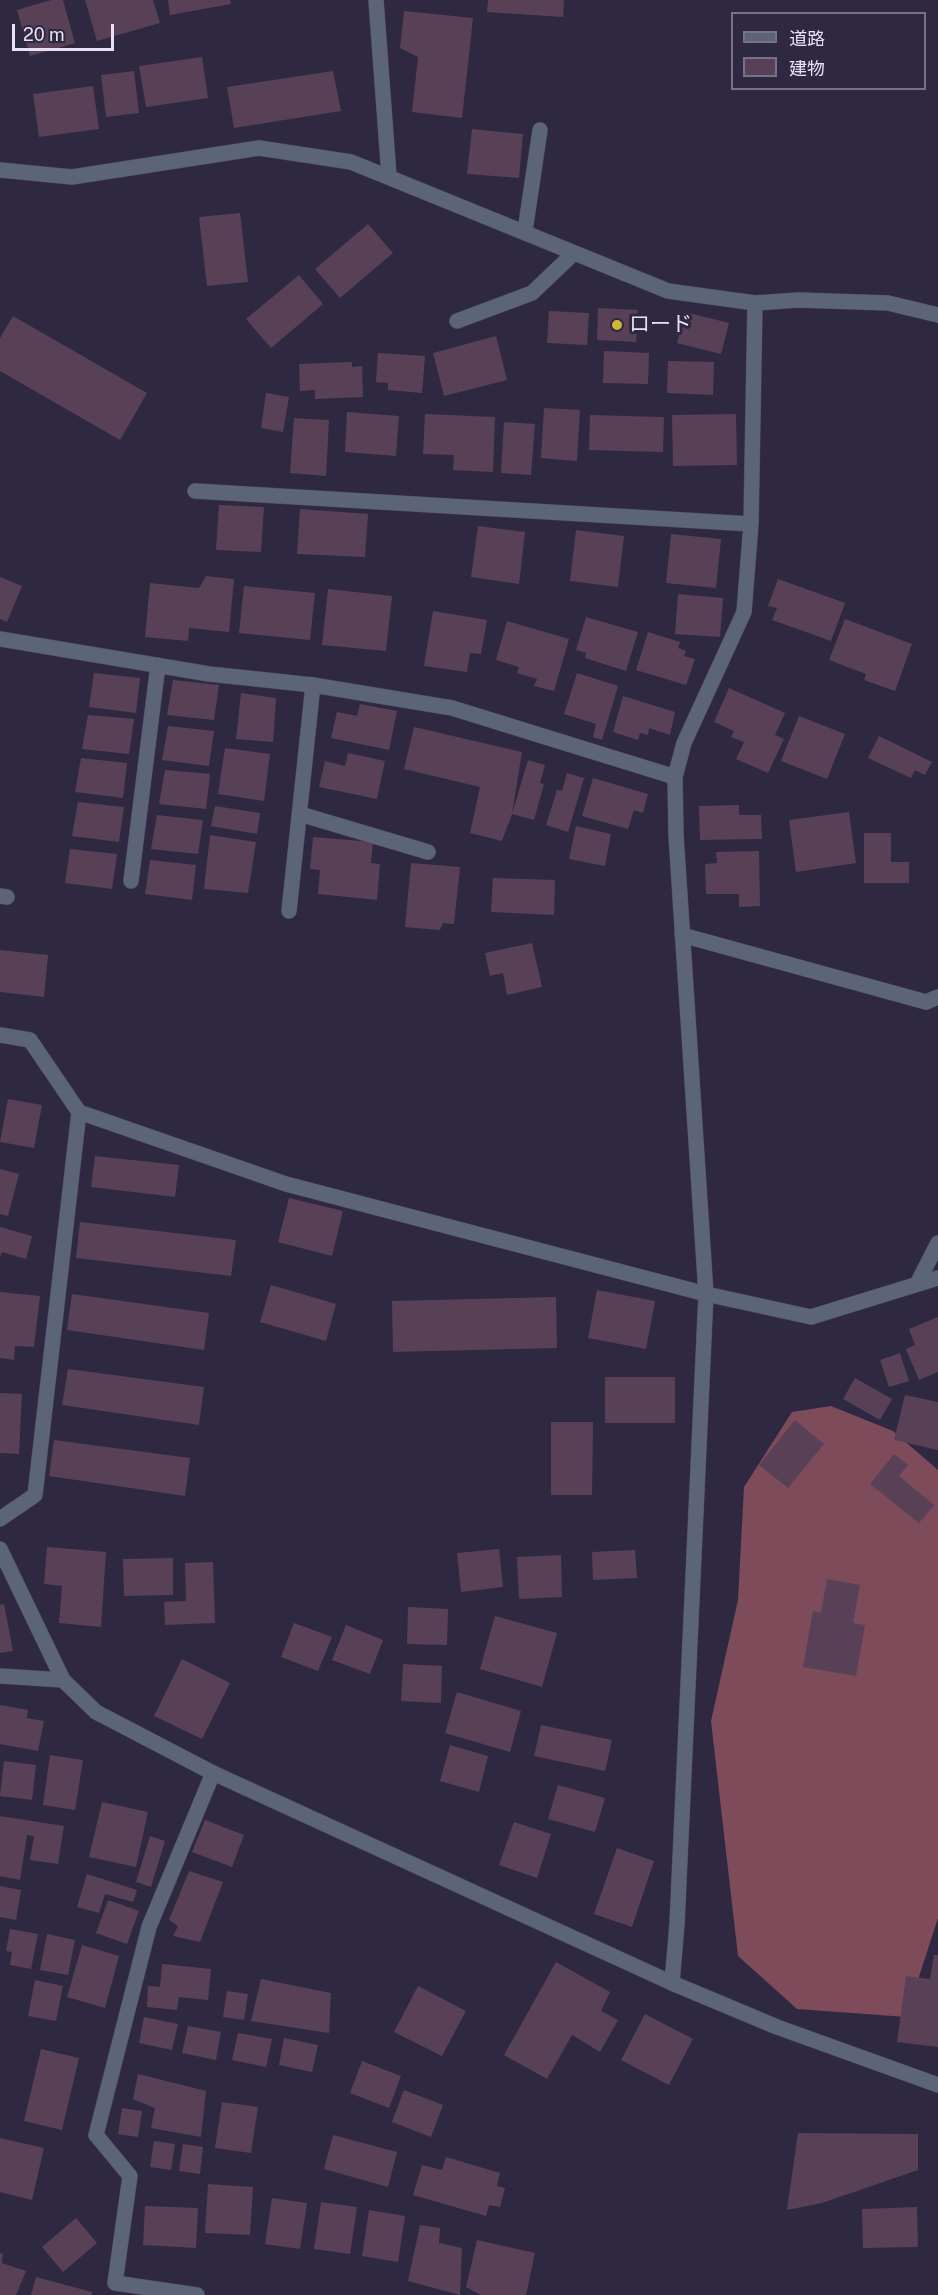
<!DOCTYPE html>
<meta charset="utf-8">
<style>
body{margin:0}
#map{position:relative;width:938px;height:2295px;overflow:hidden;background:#2f2841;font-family:"Public Sans","Noto Sans JP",sans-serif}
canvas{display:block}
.legend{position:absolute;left:731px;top:12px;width:195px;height:78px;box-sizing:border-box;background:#2f2841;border:2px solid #787288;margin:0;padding:8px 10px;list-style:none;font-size:18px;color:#e6e2f3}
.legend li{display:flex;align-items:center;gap:12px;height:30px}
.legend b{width:30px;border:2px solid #787288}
.scale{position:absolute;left:12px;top:24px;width:102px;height:27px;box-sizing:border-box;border:3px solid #e6e2f3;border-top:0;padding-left:8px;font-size:18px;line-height:21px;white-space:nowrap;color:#e6e2f3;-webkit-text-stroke:4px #2f2841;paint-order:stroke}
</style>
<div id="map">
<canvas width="938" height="2295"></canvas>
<ul class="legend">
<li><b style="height:8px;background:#5c6578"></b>道路</li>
<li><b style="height:16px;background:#584157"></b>建物</li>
</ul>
<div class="scale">20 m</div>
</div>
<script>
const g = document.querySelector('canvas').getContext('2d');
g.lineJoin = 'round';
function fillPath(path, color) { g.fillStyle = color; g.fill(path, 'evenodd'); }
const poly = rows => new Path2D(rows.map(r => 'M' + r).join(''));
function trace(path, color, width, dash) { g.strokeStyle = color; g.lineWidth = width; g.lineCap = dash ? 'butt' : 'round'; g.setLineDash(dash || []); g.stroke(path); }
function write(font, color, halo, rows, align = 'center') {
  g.font = font + ' "Public Sans","Noto Sans JP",sans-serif'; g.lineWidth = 6; g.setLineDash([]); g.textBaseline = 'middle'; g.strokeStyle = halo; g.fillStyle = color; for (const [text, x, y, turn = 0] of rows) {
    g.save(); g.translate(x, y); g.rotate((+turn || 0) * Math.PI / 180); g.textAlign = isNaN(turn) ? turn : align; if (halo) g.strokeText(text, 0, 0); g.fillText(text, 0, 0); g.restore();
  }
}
fillPath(poly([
 [831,1406,893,1431,938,1470,938,1918,906,2017,797,2009,738,1956,711,1721,738,1600,744,1487,792,1412]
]), '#7e4b5a');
fillPath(poly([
 [51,0,63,0,75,43,30,56,17,10],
 [85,0,153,0,160,23,97,41],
 [168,0,230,0,231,4,170,15],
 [488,0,564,0,563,17,487,12],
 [404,11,473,18,462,118,412,112,418,57,400,48],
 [202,57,208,98,146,107,139,66],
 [134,71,139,113,106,117,101,75],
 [333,71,341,111,234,128,227,87],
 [93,86,99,129,39,137,33,94],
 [472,129,523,134,519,178,467,174],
 [240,213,248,282,207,286,199,217],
 [368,224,393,253,340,298,315,269],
 [299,275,323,304,271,348,246,319],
 [598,308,638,310,636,342,597,340],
 [549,311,589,313,587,345,547,343],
 [685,312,729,323,721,354,677,343],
 [13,316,147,393,120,440,0,371,0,338],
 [496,336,507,380,444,396,433,353],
 [604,351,649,353,648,384,603,383],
 [378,353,425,356,422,393,388,390,388,383,376,382],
 [668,361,714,362,713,395,667,393],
 [352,362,352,367,362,366,363,397,315,399,315,390,300,391,299,364],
 [266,393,289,397,283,432,261,428],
 [544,408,580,410,577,461,541,458],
 [347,412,399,416,396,456,345,452],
 [425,414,495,417,493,472,453,470,454,455,423,454],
 [736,414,737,465,673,466,672,415],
 [590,415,664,417,663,452,589,450],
 [294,418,329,420,326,476,290,473],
 [504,422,535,424,531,475,501,473],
 [219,505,264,507,261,552,216,550],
 [300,509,368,514,365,557,297,554],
 [478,526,525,532,519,584,471,577],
 [576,530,624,536,618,587,570,581],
 [671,534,721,539,716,588,666,583],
 [206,576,234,579,229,632,189,628,188,641,145,637,150,583,199,588],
 [0,577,22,586,7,622,0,619],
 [778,579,845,603,831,641,772,620,777,608,768,606],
 [244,586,315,593,310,640,239,633],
 [328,589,392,596,386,651,322,645],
 [678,594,723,598,720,637,675,634],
 [433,611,487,620,481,654,470,653,467,672,424,666],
 [586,617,638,632,626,671,585,658,586,653,576,650],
 [845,619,912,644,895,691,864,680,866,674,829,660],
 [507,621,569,639,554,691,534,686,537,679,517,673,519,667,496,660],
 [648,632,680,642,678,648,686,651,684,656,695,659,686,685,636,670],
 [94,673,140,678,136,713,89,707],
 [577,673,618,686,602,740,593,737,596,724,564,714],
 [173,680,219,685,214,720,167,715],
 [729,688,785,713,775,735,784,739,768,773,736,759,744,742,731,737,734,731,714,722],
 [241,693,276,698,273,742,236,739],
 [623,696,675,712,670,735,649,728,648,735,640,733,638,740,613,732],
 [360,704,397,711,389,750,331,738,337,712,357,716],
 [88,715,134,719,129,754,82,749],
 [799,716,845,734,827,779,781,761],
 [168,726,214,731,209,766,162,760],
 [414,727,522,752,512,814,502,841,470,833,480,787,404,769],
 [879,736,932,762,925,775,915,770,911,778,868,758],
 [225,748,270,754,264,801,218,794],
 [348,753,385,761,377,799,319,787,325,761,345,766],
 [81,758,127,763,123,798,75,792],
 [528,760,545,765,540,783,544,784,534,820,512,814],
 [165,770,210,774,206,809,159,804],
 [567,773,584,778,568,832,546,825,557,790,562,791],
 [593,778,648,794,643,813,634,810,628,829,582,816],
 [78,802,124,807,119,842,72,836],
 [739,805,739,815,761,815,762,839,700,840,699,806],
 [215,806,260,813,257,834,211,826],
 [849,812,856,863,796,872,789,820],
 [157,815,203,820,198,854,151,849],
 [576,826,611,834,605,866,569,859],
 [864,833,891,833,891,862,909,862,909,883,864,883],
 [210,835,256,842,248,893,204,889],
 [313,837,373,842,371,863,380,864,377,900,318,894,320,870,310,869],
 [70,849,117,854,112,889,65,883],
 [759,851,760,906,739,907,739,894,706,894,705,864,717,863,716,852],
 [150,860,196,865,192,900,145,894],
 [411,863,460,867,454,924,443,923,440,930,405,927],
 [493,878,555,880,554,915,491,912],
 [532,943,542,987,507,995,503,973,490,976,485,953],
 [0,950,48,955,44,997,0,992],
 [8,1099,42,1105,34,1148,0,1142],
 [95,1156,179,1165,175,1197,91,1187],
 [0,1169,19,1174,8,1216,0,1214],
 [289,1198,343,1211,332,1256,278,1242],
 [80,1222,236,1240,231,1276,76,1258],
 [0,1227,32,1236,26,1259,2,1252,0,1257],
 [271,1285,336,1304,326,1341,260,1322],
 [597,1290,655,1301,646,1349,588,1338],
 [0,1292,40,1296,34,1347,15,1346,14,1360,0,1358],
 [72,1294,209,1313,204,1350,67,1330],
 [556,1297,557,1348,393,1352,392,1301],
 [938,1317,938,1372,919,1380,906,1349,915,1345,909,1329],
 [900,1353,909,1381,889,1387,880,1360],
 [68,1369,204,1387,199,1425,62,1405],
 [605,1377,675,1377,675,1423,605,1423],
 [855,1378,892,1399,880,1420,843,1399],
 [0,1393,22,1394,19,1454,0,1453],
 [905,1395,938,1402,938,1450,894,1440],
 [795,1420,824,1444,788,1488,759,1465],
 [551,1422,593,1422,592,1495,551,1495],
 [54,1440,190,1458,185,1496,49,1476],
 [894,1454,908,1465,899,1476,934,1505,919,1523,870,1484],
 [47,1547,106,1552,101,1627,59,1623,62,1586,44,1584],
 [499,1549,503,1587,461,1592,457,1553],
 [635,1550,637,1578,593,1580,592,1552],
 [561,1555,562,1597,519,1599,517,1557],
 [173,1558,173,1595,124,1596,123,1559],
 [213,1562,215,1623,165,1625,164,1602,186,1601,185,1563],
 [827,1579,860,1585,853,1623,865,1625,856,1676,803,1667,813,1611,821,1613],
 [4,1604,13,1651,0,1653,0,1605],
 [408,1607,448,1609,447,1645,407,1644],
 [495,1616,557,1633,542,1687,480,1669],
 [294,1623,332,1637,318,1671,281,1657],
 [346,1625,383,1640,370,1674,332,1660],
 [182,1659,230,1683,202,1739,154,1716],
 [403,1664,442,1666,441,1703,401,1701],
 [457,1692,521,1711,510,1752,445,1733],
 [0,1705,28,1710,27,1718,44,1721,38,1751,0,1744],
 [541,1725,612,1740,605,1771,534,1756],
 [450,1745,488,1756,479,1792,440,1781],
 [50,1755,83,1760,75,1810,43,1805],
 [4,1761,36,1765,32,1800,0,1796],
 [558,1785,605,1798,595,1832,548,1819],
 [102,1802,148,1812,136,1867,89,1857],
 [0,1816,64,1826,58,1864,30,1860,34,1836,27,1835,20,1880,0,1876],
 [205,1820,244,1835,232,1867,192,1852],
 [514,1822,551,1834,537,1878,499,1865],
 [150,1836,165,1841,151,1887,136,1882],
 [617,1848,654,1861,632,1927,594,1914],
 [189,1871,223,1882,200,1942,173,1936,178,1926,169,1920],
 [87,1874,137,1890,133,1902,105,1894,99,1913,77,1907],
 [0,1886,21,1890,16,1920,0,1917],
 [108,1900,139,1911,127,1944,96,1933],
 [10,1929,38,1934,31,1969,10,1965,12,1952,6,1951],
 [47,1934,75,1940,68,1975,40,1970],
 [82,1945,119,1956,105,2008,67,1997],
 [934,1955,938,1955,938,2047,897,2042,906,1976,930,1979],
 [556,1962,610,1992,601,2011,618,2020,600,2052,572,2035,547,2079,504,2055],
 [162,1964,211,1969,208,2000,179,1997,177,2010,147,2007,148,1986,160,1987],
 [261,1979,331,1993,329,2033,251,2021],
 [35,1980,63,1986,56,2021,28,2016],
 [418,1986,466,2011,442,2056,394,2032],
 [227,1991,248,1994,244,2020,223,2017],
 [645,2014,693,2039,669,2085,621,2060],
 [144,2017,178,2024,172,2050,139,2043],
 [188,2026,221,2032,216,2060,182,2053],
 [238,2033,272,2039,266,2067,232,2060],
 [284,2038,318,2045,312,2072,279,2065],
 [41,2049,79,2058,62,2130,24,2121],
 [362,2061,401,2076,389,2108,350,2093],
 [138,2074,206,2091,201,2137,151,2128,155,2108,133,2099],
 [404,2090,443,2105,431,2137,392,2122],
 [222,2102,258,2107,251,2153,215,2148],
 [122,2108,142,2111,138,2137,118,2134],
 [798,2133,918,2134,918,2170,822,2203,787,2210],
 [333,2135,397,2152,388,2187,324,2169],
 [0,2138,44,2148,32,2200,0,2192],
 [154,2141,175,2144,171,2170,150,2167],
 [183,2144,203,2147,200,2174,179,2171],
 [446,2157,500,2173,497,2186,505,2188,500,2207,489,2205,486,2216,413,2195,422,2165,442,2170],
 [208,2184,253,2187,250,2235,205,2233],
 [272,2198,307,2203,300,2249,265,2244],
 [321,2202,357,2207,350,2254,314,2249],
 [145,2206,198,2208,196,2248,143,2245],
 [917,2207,918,2247,863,2248,862,2209],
 [369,2210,405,2216,398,2262,362,2256],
 [76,2218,97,2243,63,2272,42,2247],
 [420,2225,440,2228,439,2243,462,2248,460,2295,408,2281],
 [477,2240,535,2253,526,2295,481,2295,466,2287],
 [0,2253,3,2254,2,2263,26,2271,16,2295,0,2295],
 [36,2277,92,2292,92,2295,31,2295]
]), '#584157');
const service = poly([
 [376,0,389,176],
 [0,896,7,897]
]);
const minor = poly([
 [0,170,72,177,259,148,351,162,668,291,755,303,799,300,888,303,938,315],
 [525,231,540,130],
 [457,321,532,293,574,253],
 [195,491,751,524],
 [0,639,209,674,313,685,452,708,675,777],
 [300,814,428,852],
 [131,881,158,665],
 [289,911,313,685],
 [682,935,926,1002,938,997],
 [0,1035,30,1040,79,1112,286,1184,706,1294,811,1317,938,1278],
 [917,1284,938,1243],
 [0,1519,35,1495,79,1112],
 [0,1676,63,1680],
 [672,1983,677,1924,706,1294,676,835,675,777,684,743,744,612,751,524,755,303],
 [197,2295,115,2283,130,2176,96,2135,149,1927,213,1773]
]);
const tertiary = poly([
 [0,1549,63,1680,96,1712,213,1773,672,1983,777,2027,938,2085]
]);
trace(service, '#4c465d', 16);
trace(minor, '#4c465d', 16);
trace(tertiary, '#4c465d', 16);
trace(service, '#5c6578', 15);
trace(minor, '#5c6578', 15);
trace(tertiary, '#5c6578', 15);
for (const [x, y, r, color] of [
 [617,325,6,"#d2b736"]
]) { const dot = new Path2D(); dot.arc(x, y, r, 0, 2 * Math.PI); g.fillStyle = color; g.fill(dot); trace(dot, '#2f2841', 2); }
write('21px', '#e6e2f3', '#2f2841', [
 ["ロード",629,325]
], 'left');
</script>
